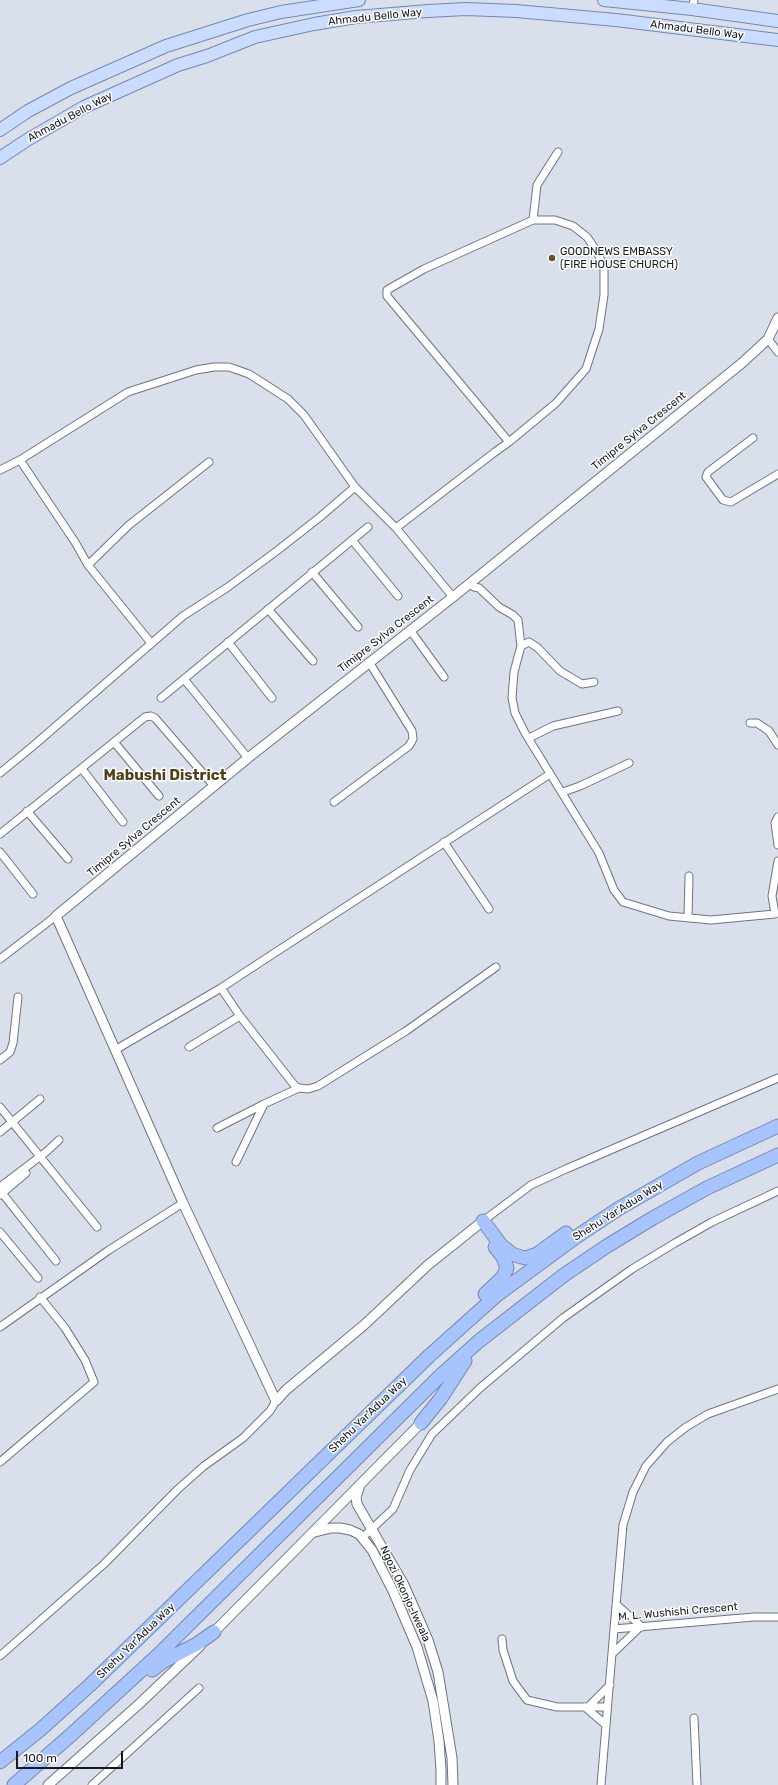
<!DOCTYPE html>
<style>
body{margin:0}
#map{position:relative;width:778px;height:1785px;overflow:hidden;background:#d9e0ec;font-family:Rubik,sans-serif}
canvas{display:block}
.scale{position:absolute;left:16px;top:1751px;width:107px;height:18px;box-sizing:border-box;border:2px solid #17191d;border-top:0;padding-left:5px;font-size:12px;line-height:14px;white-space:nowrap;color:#17191d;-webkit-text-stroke:3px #fff;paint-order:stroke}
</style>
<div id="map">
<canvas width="778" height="1785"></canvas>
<div class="scale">100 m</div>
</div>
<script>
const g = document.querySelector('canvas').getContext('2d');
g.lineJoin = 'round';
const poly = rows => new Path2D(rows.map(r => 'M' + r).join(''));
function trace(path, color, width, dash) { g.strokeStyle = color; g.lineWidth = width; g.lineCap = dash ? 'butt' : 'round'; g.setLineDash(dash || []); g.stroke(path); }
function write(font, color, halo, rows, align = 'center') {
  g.font = font + ' Rubik,sans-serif'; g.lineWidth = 3; g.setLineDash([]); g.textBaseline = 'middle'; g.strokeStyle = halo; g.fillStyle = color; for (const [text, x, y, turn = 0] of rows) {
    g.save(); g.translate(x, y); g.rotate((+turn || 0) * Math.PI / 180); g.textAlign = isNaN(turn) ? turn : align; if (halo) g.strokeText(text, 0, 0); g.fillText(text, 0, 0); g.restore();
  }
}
const minor = poly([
 [692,9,694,0],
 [533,220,537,185,558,152],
 [768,339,778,352],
 [753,438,708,472,706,477,723,500,731,502,778,474],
 [20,460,75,542,88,565,151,643],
 [0,470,20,460,128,392,196,370,214,367,229,367,249,374,288,399,304,415,355,487,396,528,453,597],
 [396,528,495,452,509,442,556,403,586,369,599,329,604,295,604,269,598,253,587,237,573,226,555,220,533,220,424,269,387,290,387,296,509,442],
 [352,540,398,596],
 [88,565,129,525,209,462],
 [312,572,358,627],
 [470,583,474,587,479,588,499,607,513,615,518,620,521,646],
 [268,609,313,661],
 [410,630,444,677],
 [228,642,272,698],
 [594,682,582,684,560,671,538,648,529,642,521,646,514,672,512,698,515,713,525,733,599,853,614,890,623,902,669,916,711,920,775,914,772,896,778,861],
 [161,698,184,679],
 [750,723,757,723,769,731,778,745],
 [529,738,553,726,618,711],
 [114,742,159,796],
 [248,758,184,679,368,527],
 [82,769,123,822],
 [0,773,33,746,183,616,228,587,278,550,320,517,355,487],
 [563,792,580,786,629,763],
 [334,802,409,746,413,739,412,731,369,662],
 [27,811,68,859],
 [778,817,775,823,778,845],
 [0,834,145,717,151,716,155,718,214,786],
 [444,842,489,909],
 [0,852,33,894],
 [688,918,689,876],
 [0,959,56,916],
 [221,988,240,1016,295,1086,299,1088,308,1089,318,1086,406,1031,496,967],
 [189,1047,240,1016],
 [115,1050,221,988,279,950,550,774],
 [0,1060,10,1052,13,1043,18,997],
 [0,1107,97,1227],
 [217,1128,264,1104],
 [0,1132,40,1099],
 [236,1162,264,1104,299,1088],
 [0,1187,46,1152,59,1140],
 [2,1193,56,1261],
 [0,1195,26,1173],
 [483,1221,531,1185,566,1169,778,1078],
 [0,1232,38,1278],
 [0,1327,109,1250,183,1203],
 [778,1389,708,1414,686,1427,667,1442,646,1466,633,1492,623,1525,614,1629,754,1617,778,1617],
 [0,1462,94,1382,85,1360,65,1328,40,1297],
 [362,1538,393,1509,410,1470,432,1434,480,1388,563,1318,632,1269,675,1243,712,1222,778,1191],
 [616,1604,642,1627],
 [502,1639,503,1650,513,1681,527,1700,557,1707,607,1707],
 [612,1654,639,1628],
 [0,1656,104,1564,178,1489,204,1466,243,1438,270,1411,276,1401],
 [585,1707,606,1725],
 [588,1707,610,1685],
 [694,1718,697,1785],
 [92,1785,199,1688],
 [601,1785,614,1629]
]);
const tertiary = poly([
 [483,1221,428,1265,364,1325,286,1390,276,1401,183,1203,56,916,248,758,453,597,742,363,768,339,778,318],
 [360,1485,356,1497,357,1504,404,1585,428,1640,438,1672,452,1758,453,1785],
 [315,1532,331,1528,340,1528,350,1530,359,1534,372,1550,393,1591,417,1647,433,1701,439,1741,441,1770,441,1785],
 [211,1635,421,1423],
 [48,1785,138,1705,200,1646]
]);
const primary = poly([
 [604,0,692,9,778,21],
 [0,130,28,111,71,88,166,46,248,20,281,12,359,0],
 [0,158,27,140,84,107,178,65,207,56,255,37,314,24,356,17,428,11,466,9,516,11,616,20,778,40]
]);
const motorway = poly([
 [483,1221,501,1245,512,1254,521,1257,526,1258,537,1254,566,1233],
 [485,1294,503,1277,507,1268,503,1257,495,1247],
 [421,1423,441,1398,465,1361],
 [152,1670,164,1661,197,1644,214,1632],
 [0,1762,40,1730,90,1685,429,1356,497,1295,576,1237,618,1209,698,1163,778,1126],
 [14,1785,72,1734,158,1655,440,1376,479,1341,564,1275,607,1246,653,1218,707,1188,778,1155]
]);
trace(minor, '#6e747f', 9);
trace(tertiary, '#6e747f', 11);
trace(primary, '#7588b0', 14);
trace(motorway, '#7588b0', 15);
trace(minor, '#fff', 7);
trace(tertiary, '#fff', 9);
trace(primary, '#cadcff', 12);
trace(motorway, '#a7c4ff', 13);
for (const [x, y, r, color] of [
 [552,258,4,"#685221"]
]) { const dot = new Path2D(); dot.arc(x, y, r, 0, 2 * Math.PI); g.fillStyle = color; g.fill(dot); trace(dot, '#fff', 1.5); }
write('11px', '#17191d', '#fff', [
 ["Ahmadu Bello Way",375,17,-6],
 ["Ahmadu Bello Way",697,30,7],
 ["Ahmadu Bello Way",70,117,-28],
 ["Timipre Sylva Crescent",639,431,-39],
 ["Timipre Sylva Crescent",386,634,-38],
 ["Timipre Sylva Crescent",134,837,-40],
 ["Shehu Yar'Adua Way",618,1211,-32],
 ["Shehu Yar'Adua Way",368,1415,-44],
 ["Ngozi Okonjo-Iweala",405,1594,65],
 ["M. L. Wushishi Crescent",678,1612,-5],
 ["Shehu Yar'Adua Way",136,1641,-44]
]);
write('11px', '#17191d', '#fff', [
 ["GOODNEWS EMBASSY",560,252],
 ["(FIRE HOUSE CHURCH)",560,265]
], 'left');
write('bold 15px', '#513f19', '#fff', [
 ["Mabushi District",165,776]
]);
</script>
